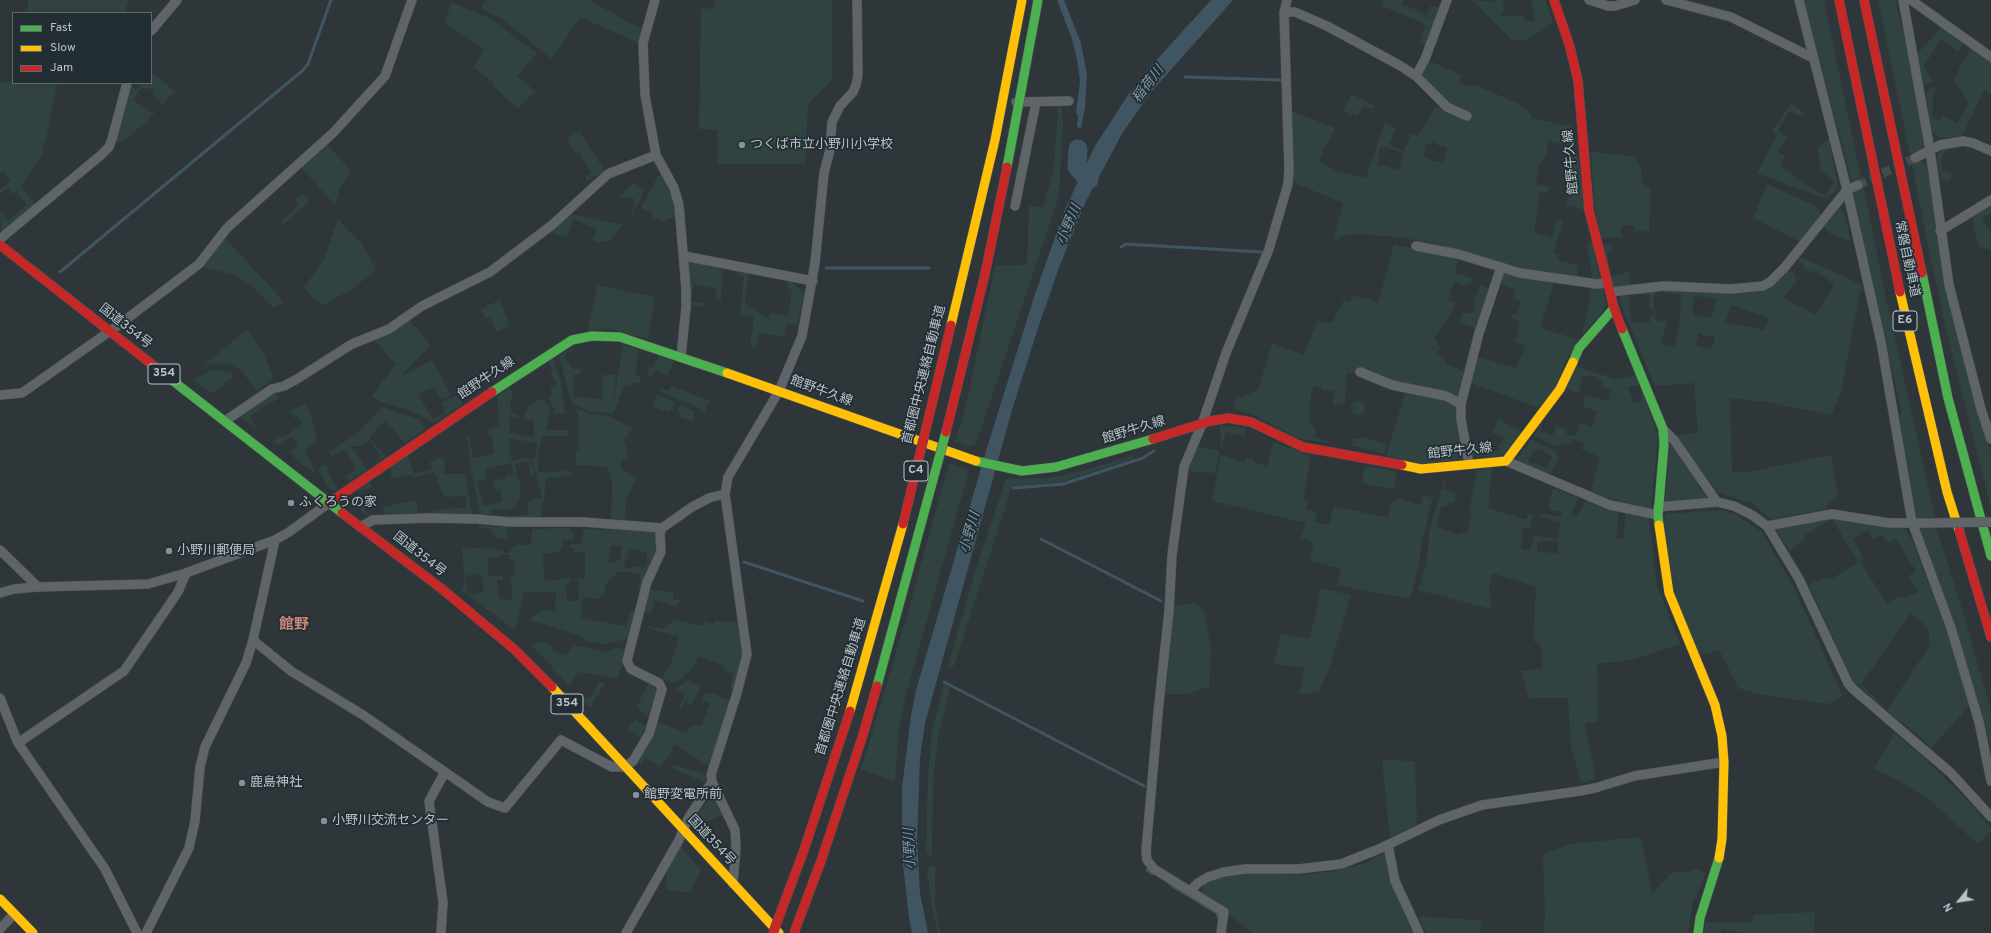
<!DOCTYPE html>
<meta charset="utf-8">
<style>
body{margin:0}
#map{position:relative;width:1991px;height:933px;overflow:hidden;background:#2f363a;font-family:Overpass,sans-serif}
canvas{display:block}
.legend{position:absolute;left:12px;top:12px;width:140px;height:72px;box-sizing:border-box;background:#222d34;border:1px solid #5f6970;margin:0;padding:5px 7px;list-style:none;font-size:12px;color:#bac3c9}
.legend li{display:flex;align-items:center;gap:8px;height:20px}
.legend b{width:20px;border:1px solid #5f6970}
.north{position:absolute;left:1939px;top:881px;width:40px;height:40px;-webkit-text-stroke:3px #222d34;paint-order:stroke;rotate:240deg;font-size:11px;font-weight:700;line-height:16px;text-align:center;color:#bac3c9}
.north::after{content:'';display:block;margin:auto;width:14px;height:18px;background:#bac3c9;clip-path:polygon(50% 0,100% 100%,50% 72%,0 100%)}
</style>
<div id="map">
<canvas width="1991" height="933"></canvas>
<ul class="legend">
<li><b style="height:5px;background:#4caf50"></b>Fast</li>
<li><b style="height:5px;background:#ffc107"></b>Slow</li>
<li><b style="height:5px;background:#c62828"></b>Jam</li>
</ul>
<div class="north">N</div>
</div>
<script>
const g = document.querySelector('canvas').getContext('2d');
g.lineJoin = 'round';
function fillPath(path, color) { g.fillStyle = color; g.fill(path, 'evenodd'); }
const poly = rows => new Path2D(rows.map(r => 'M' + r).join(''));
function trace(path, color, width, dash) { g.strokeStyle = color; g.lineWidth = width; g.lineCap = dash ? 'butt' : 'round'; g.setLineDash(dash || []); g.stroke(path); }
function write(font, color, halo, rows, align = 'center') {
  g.font = font + ' Overpass,"Noto Sans JP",sans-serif'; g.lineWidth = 3.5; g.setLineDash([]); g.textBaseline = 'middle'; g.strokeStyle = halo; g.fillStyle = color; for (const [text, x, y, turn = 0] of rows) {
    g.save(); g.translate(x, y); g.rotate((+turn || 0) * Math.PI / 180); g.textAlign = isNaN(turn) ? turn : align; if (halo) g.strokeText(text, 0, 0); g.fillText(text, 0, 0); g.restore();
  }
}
fillPath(poly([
 [28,0,129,0,124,13,27,13],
 [485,0,590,0,629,23,642,28,639,43,580,17,552,59,504,20,481,9],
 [715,0,832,0,832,80,808,104,805,164,718,164,717,130,699,129,701,8,714,9],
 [1383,0,1403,0,1402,4,1427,14,1431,5,1441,8,1437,19,1405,8,1436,20,1426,45,1420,44,1425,27,1423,23,1382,6],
 [1473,0,1495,2,1495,0,1503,0,1504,11,1501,12,1502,16,1524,16,1525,21,1535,21,1531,0,1545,0,1553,23,1524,41,1511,39],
 [1804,0,1824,0,1861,178,1852,182],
 [1878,0,1895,0,1910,60,1924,146,1921,150,1910,154],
 [451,2,491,19,537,53,517,76,535,91,518,109,494,87,492,81,473,67,485,49,445,24],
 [1941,28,1963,43,1958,52,1941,39,1924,66,1933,82,1923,86,1918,53],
 [1971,48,1991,62,1991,94,1984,90,1962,136,1939,138,1930,128,1926,92,1936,86,1932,102,1933,109,1931,115,1939,121,1944,116,1957,123,1969,103,1961,89,1953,80],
 [1430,61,1461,75,1460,81,1466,86,1475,85,1515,102,1529,112,1532,118,1573,127,1574,147,1548,141,1547,153,1539,164,1536,184,1549,187,1548,193,1540,192,1534,232,1552,238,1556,219,1563,220,1554,253,1559,255,1557,260,1577,265,1579,279,1566,278,1501,263,1433,243,1398,237,1356,234,1342,236,1333,243,1343,203,1290,181,1291,111,1335,128,1318,161,1335,170,1366,178,1385,123,1396,128,1389,145,1404,151,1411,134,1418,136,1436,106,1468,120,1471,114,1450,104,1422,78,1421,75],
 [1433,141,1437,145,1447,148,1443,162,1437,162,1423,157,1427,143,1430,144],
 [1385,146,1404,154,1398,170,1378,164,1380,148,1384,149],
 [151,73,175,91,143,125,124,140,114,143,130,85,136,90,142,83,151,83],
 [142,87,147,90,149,87,155,92,153,95,161,101,159,104,160,106,156,112,154,111,152,113,133,100],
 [13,81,13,83,57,83,46,138,42,148,44,152,21,187,36,204,1,232,0,209,8,221,26,205,16,192,12,194,8,188,0,194,0,190,11,181,3,171,0,173,0,83],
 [1352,94,1375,106,1372,109,1364,107,1357,116,1343,111],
 [1791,103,1804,113,1800,116,1789,111,1778,131,1788,137,1777,151,1785,156,1779,166,1792,173,1791,175,1825,196,1834,181,1821,169,1818,149,1823,142,1829,140,1838,186,1834,193,1829,196,1823,197,1815,195,1757,173,1777,136,1772,131],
 [1057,105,1061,106,1063,121,1059,196,976,444,971,447,955,442,966,406,995,266,1027,265,1029,206,1043,207,1053,174,1058,112],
 [579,131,605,171,587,180,585,177,591,173,579,152,576,154,567,138],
 [327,144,351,171,341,186,335,205,301,167],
 [1958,145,1964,145,1964,147,1947,150,1941,158,1942,170,1952,175,1949,182,1943,180,1942,177,1940,178,1937,156,1940,151,1946,148],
 [1591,152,1632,156,1637,160,1641,169,1643,184,1651,189,1649,232,1635,230,1633,225,1621,227,1622,237,1601,238,1594,202],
 [1570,154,1578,155,1585,210,1566,205,1570,192,1576,191,1576,181,1565,181,1563,167],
 [1920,161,1929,167,1944,286,1972,388,1991,452,1991,507,1946,329,1930,255,1912,164],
 [663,174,674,203,676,217,666,219,665,222,652,218,653,212,641,208,658,176],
 [634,183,644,191,632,215,632,210,634,209,634,198,619,197],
 [1767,184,1818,207,1821,215,1801,242,1753,218],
 [1864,188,1884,289,1935,517,1918,518,1916,516,1899,415,1902,413,1851,193],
 [303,193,310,201,283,225,281,222,298,205,296,199],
 [1991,204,1991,213,1982,219,1991,231,1991,250,1980,247,1977,242,1972,215],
 [1838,207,1844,211,1851,241,1832,235,1824,227],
 [570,214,610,222,624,224,608,242,603,241,600,243,592,240,597,229,574,219,567,238,550,232],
 [338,219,363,245,376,270,352,289,323,305,314,299,304,288,324,259],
 [225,238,284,302,273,308,253,287,235,275,201,266],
 [1592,241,1600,279,1592,279,1587,243],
 [1394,244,1458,259,1455,273,1472,278,1470,284,1467,283,1466,286,1454,282,1448,300,1456,303,1446,322,1435,337,1440,349,1436,352,1445,359,1445,363,1464,371,1459,397,1426,388,1347,373,1345,403,1333,406,1334,391,1321,390,1322,387,1314,386,1311,393,1309,424,1313,425,1313,429,1316,429,1315,437,1327,441,1327,443,1296,438,1252,414,1233,409,1236,399,1258,390,1272,343,1304,355,1317,321,1332,323,1344,300,1349,303,1353,296,1371,299,1378,304],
 [1611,244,1613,250,1607,252,1611,276,1629,272,1630,285,1614,287,1612,283,1603,245],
 [1797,258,1803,258,1850,279,1862,286,1864,289,1860,291,1841,392,1831,415,1766,402,1730,398,1732,471,1743,473,1831,455,1838,497,1826,505,1826,509,1770,519,1752,503,1718,493,1706,477,1677,435,1698,433,1694,383,1655,386,1619,300,1622,294,1656,291,1653,303,1656,320,1667,322,1661,344,1674,347,1680,321,1681,294,1666,293,1664,290,1688,288,1734,294,1764,291,1773,285,1787,270,1794,273,1797,281,1782,298,1816,315,1834,284,1813,270,1809,273],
 [1649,294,1650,309,1653,309,1653,316,1650,317,1650,322,1631,323,1629,295],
 [1695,296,1716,299,1711,318,1700,315,1699,317,1695,317,1695,314,1693,314,1692,311],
 [1731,305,1769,318,1764,330,1725,322],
 [1699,333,1706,336,1714,335,1714,344,1711,348,1706,349,1695,345],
 [688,261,723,269,721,300,715,299,716,289,694,284,691,301,704,303,703,307,691,305],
 [738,271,749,273,745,303,766,317,769,317,771,313,788,315,792,290,787,288,789,280,802,290,804,294,797,325,787,323,784,337,759,333,756,347,750,346,754,317,740,314,744,277,737,276],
 [1504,273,1554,283,1540,328,1580,340,1566,360,1558,384,1539,408,1471,383,1477,357,1516,368,1526,346,1515,342,1520,321,1512,318,1513,314,1517,315,1521,301,1513,298,1515,289,1499,284],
 [598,285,655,297,648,339,609,329,587,330],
 [1480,285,1489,288,1475,328,1459,322,1463,312,1472,314,1475,304,1473,303],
 [1591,287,1603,288,1606,304,1602,313,1582,335,1591,295,1589,292],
 [500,300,510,326,496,332,490,317,485,319,481,309],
 [409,320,431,345,400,377,432,360,451,395,442,400,434,387,418,394,433,419,445,412,442,403,450,398,456,396,460,398,463,404,434,423,414,412,384,403,372,396,396,364,373,339,392,332],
 [247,330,256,341,266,359,273,378,257,391,240,369,227,364,214,363,203,365],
 [623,345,639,349,635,375,641,376,640,383,634,383,633,386,625,384,615,410,612,413,591,412,572,404,559,356,574,347,574,349,564,355,572,368,582,369,579,374,574,374,573,396,602,399,603,375,616,375,613,405],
 [658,355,674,361,667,375,654,370,651,377,647,376,650,367,654,368],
 [553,357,561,383,565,414,554,414,554,409,549,398,552,393,550,389,557,384,550,372,553,370,547,360],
 [1575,366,1615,379,1637,375,1640,385,1628,387,1633,403,1642,401,1641,394,1643,393,1658,435,1651,508,1623,502,1591,492,1600,457,1582,450,1584,443,1572,439,1570,442,1555,446,1534,436,1544,418,1540,431,1553,435,1556,426,1567,429,1566,434,1576,436,1580,423,1592,427,1597,411,1583,407,1585,395,1608,401,1611,390,1601,387,1603,381,1597,379,1597,377,1583,376,1579,394,1566,389],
 [212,369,231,373,234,376,212,394,194,380],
 [671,386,710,401,704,413,697,407,661,392,662,389,669,391],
 [509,387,513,393,512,398,510,399,511,413,518,415,518,418,510,417,510,433,534,437,534,420,524,419,524,414,529,406,543,398,550,409,547,430,569,430,568,436,543,436,538,453,538,472,572,471,571,476,546,478,544,500,543,501,532,459,536,458,537,443,508,438,512,461,529,458,535,474,531,475,528,461,515,464,517,473,513,473,511,463,485,469,487,479,477,482,484,506,502,502,500,489,496,490,493,481,506,478,505,475,515,475,518,478,521,485,520,498,515,506,509,509,493,509,490,514,480,514,471,469,467,437,469,437,473,458,494,454,491,435,487,435,490,428,499,426,497,396],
 [1406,391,1445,399,1457,406,1463,458,1427,465,1386,456],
 [276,393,279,398,268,405,267,404,250,416,257,429,240,416,269,395],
 [657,394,675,402,673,409,671,409,669,412,652,407],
 '1351 408a7 7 0 1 1 14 0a7 7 0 1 1-14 0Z',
 [305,404,311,415,317,437,315,442,305,450,317,476,289,453,298,444,291,436,280,446,273,442,280,436,283,438,302,424,298,417,294,418,290,411],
 [680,405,694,411,694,422,680,417,681,413,678,411],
 [382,407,418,419,426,429,405,443,386,421,369,437,385,457,373,464,381,456,369,440,360,446,351,446,367,470,349,481,346,476,356,469,355,466,345,449,331,455,328,450,333,450,362,429],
 [575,408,589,413,611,417,633,428,624,440,627,450,627,458,624,458,620,465,622,470,627,471,636,479,626,501,625,519,611,519,612,482,607,467,577,465,575,451,579,451,578,414],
 [1498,419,1523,433,1504,455,1474,457,1470,454,1468,440,1497,451,1503,437,1493,433],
 [1220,425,1246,428,1245,436,1226,432,1221,449],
 [1362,437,1386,445,1385,454,1352,446,1353,439,1360,439],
 [1531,439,1555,451,1559,458,1550,474,1516,460],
 [1538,448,1552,456,1547,468,1528,462,1533,450,1536,451],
 [1273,442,1311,456,1303,501,1307,501,1306,508,1317,512,1315,522,1329,525,1334,506,1388,518,1391,502,1395,502,1397,498,1420,505,1423,495,1433,498,1421,546,1420,559,1410,599,1336,585,1341,569,1310,561,1314,543,1301,538,1306,523,1212,501,1221,455,1244,462,1246,457,1254,460,1254,463,1267,466],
 [1670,442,1688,465,1699,487,1708,496,1706,498,1665,501],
 [1198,447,1220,451,1215,473,1188,471],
 [408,455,414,474,432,469,430,462,440,457,444,458,445,473,440,474,465,474,472,514,425,513,441,509,466,508,466,496,444,497,434,472,412,478,412,475,392,479,390,468],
 [1134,455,1133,459,1061,482,1012,486,954,666,948,666,974,575,1006,479,1049,478,1078,472],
 [949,463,967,469,968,474,905,698,899,727,895,780,893,780,861,770,904,626],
 [325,464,329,469,327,470,337,488,334,491,326,485,318,468],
 [1365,466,1397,472,1394,489,1362,483],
 [1492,467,1488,508,1525,519,1527,519,1527,514,1533,514,1530,528,1523,528,1521,548,1530,551,1534,536,1558,539,1561,522,1540,517,1541,513,1562,517,1561,512,1549,510,1548,504,1553,488,1578,498,1571,517,1577,516,1586,501,1619,512,1616,539,1624,538,1625,513,1649,518,1657,586,1680,644,1631,660,1597,664,1598,721,1585,724,1596,779,1581,783,1571,747,1568,698,1529,698,1521,671,1542,668,1541,644,1533,641,1536,587,1492,573,1489,591,1492,609,1418,590,1426,566,1430,529,1446,473,1444,489,1455,493,1455,501,1453,503,1448,502,1446,507,1441,506,1436,527,1459,535,1460,533,1467,533,1472,513,1469,512,1477,470],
 [1558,540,1558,553,1538,552,1537,542],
 [370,480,372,487,359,492,362,501,364,501,367,515,385,514,383,507,416,500,418,513,368,516,361,511,358,490],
 [542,498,541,518,498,518,501,516,527,515,528,503,531,500],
 [1721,510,1735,514,1762,532,1793,586,1843,696,1828,704,1763,695,1738,688,1719,650,1700,655,1677,602,1672,579,1664,524,1665,514],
 [1832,519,1805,535,1805,539,1790,551,1775,528,1832,518,1903,527,1913,541,1947,633,1970,705,1931,748,1918,735,1877,703,1851,678,1809,585,1823,578,1831,579,1856,564,1857,560],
 [1867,530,1873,539,1882,535,1888,543,1896,539,1916,571,1908,576,1918,592,1905,598,1900,596,1887,604,1862,564,1863,556,1853,540],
 [1911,613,1928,628,1930,645,1887,710,1861,684],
 [478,526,505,527,508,533,506,539,497,538,493,536,492,529,478,528],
 [1922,527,1936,527,1963,612,1991,712,1991,750,1978,700,1952,617,1919,529],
 [569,528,573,531,574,539,562,540,563,548,560,548,560,552,543,554,544,577,547,580,583,578,585,577,585,553,574,552,574,548,570,548,570,545,581,544,584,529,655,531,657,547,656,555,642,580,639,593,640,573,617,572,616,575,605,585,604,597,601,596,599,599,583,597,581,618,626,626,630,611,634,612,629,639,604,644,586,641,579,635,529,620,531,617,542,610,555,612,556,593,524,591,515,630,461,590,465,585,462,549,487,547,508,553,516,545,531,545,532,529],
 [611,545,622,547,620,561,615,560,615,563,608,562],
 [629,549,647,552,646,559,648,560,645,567,632,566,632,568,626,568,624,564,625,559,628,559],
 [500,555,508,555,509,559,514,560,515,567,514,577,510,576,510,582,512,582,512,600,499,599,497,580,503,580,503,576,488,576,488,557,500,558],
 [474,573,475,575,481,574,484,592,468,594,466,577],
 [578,579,579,600,567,602,566,584,569,584,569,580],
 [1320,588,1351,595,1329,669,1319,691,1299,695,1305,668,1274,664,1281,633,1309,639,1317,610],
 [650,590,673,592,674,600,681,600,676,607,654,600,651,613,645,612,642,620],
 [1195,603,1203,610,1206,620,1211,651,1209,687,1186,694,1166,694,1174,606],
 [673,619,703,626,704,621,714,624,714,621,740,622,743,640,742,655,734,690,730,689,734,673,723,670,724,665,698,656,694,665,683,678,673,683,662,679,672,660,679,637,648,628,648,626,664,629,666,625,672,624],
 [545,641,553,647,552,651,566,656,573,645,607,652,616,648,625,649,624,661,617,679,578,672,569,687,560,676,554,672,550,664,531,645],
 [688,680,701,688,691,705,685,700,681,709,679,708,684,697,683,693,675,689],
 [599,682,605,683,590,708,578,696,586,701,588,697,590,698],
 [648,682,654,686,657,691,648,717,646,717,637,707],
 [944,685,950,687,938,737,933,785,932,857,926,853,928,772,933,726],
 [706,693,712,693,731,702,709,766,674,744,670,755,660,767,645,758,641,764,637,761,656,721,686,733,693,725,702,726,710,703,701,700],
 [635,720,646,726,641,738,628,729],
 [1895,733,1923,757,1974,807,1991,829,1991,832,1978,844,1931,801,1898,780,1874,769],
 [1382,760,1415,761,1417,825,1390,837],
 [673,765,701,773,706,777,705,782,671,768],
 [712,796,716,797,723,815,697,826,692,821],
 [1641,837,1652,893,1673,872,1688,872,1697,869,1706,873,1693,903,1688,933,1543,933,1545,917,1543,855,1569,844],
 [679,845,701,870,690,893,666,890,667,869],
 [1383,854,1387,857,1391,882,1413,933,1251,933,1215,901,1203,893,1203,886,1220,877,1246,873,1302,875,1335,871,1366,863],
 [929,866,937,868,935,872,935,907,941,933,938,933,933,912,927,875],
 [1815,912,1814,933,1742,933,1721,929,1721,933,1704,933,1705,922,1753,923,1753,915],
 [1418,916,1475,920,1482,922,1479,933,1426,933]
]), '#304340');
fillPath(poly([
 [1057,0,1064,0,1081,43,1087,75,1085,108,1081,128,1077,127,1078,116,1076,112,1080,82,1077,59,1072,39],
 [1211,0,1233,0,1152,91,1123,132,1086,201,1060,265,1039,325,1012,410,925,723,920,758,917,841,920,893,928,933,912,933,909,918,902,855,902,788,911,715,916,690,986,451,1035,294,1065,209,1095,146,1128,95,1152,65]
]), '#405562');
trace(poly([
 [1185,77,1281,80],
 [1121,247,1126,244,1261,252],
 [826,268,929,268],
 [60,272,302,71,308,64,331,0],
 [1013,488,1063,484,1143,458,1154,451],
 [1041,539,1161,601],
 [744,562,863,601],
 [944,682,1144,786],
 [1147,870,1153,874],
 [1171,885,1217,913,1219,919]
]), '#405562', 3);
trace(poly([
 [1078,149,1077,167,1089,180]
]), '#405562', 19);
trace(poly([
 [1858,185,1915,158]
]), '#444b4f', 9, [9, 4.5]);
const street = poly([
 [655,0,643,43,645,95,656,155,674,188,679,205,686,289,686,307,681,357],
 [1589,0,1608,6,1615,6,1635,0],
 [1666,0,1731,17,1813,58],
 [1799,0,1847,190,1881,342,1912,522,1951,628,1979,722,1991,781],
 [1903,0,1930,150,1949,285,1981,409,1991,439],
 [1911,0,1991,57],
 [1284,12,1295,12,1327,26,1399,65,1416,76,1447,107,1467,116],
 [151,31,177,0],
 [1416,76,1425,59,1447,0],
 [1016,102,1069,101],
 [1915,158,1940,145,1963,141,1973,143,1991,151],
 [1015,206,1036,102],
 [1940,231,1991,200],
 [0,239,101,155,109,147,112,139,127,83],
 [1416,246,1458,254,1520,273,1597,284,1607,283],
 [684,256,813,281],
 [1610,292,1664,286,1731,289,1763,286,1770,282,1785,267,1847,190,1858,185],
 [1360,372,1392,385,1446,396,1461,404],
 [0,395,22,393,120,324,199,264,227,228,333,133,385,76,412,0],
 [225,421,272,389,284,386,297,379,352,344,389,329,422,306,490,272,552,225,608,174,656,155],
 [1663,429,1674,440,1717,502],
 [1506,461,1610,505,1658,515],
 [1469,464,1461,419,1461,404,1479,333,1501,267],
 [1658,507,1717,502,1734,506,1752,515,1767,526,1799,579,1848,683,1853,689,1951,773,1991,817],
 [1767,526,1832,514,1889,523,1929,523],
 [360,527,373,520,428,518,477,519,510,522,583,522,662,528],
 [0,550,38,587],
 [0,593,14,589,38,587,148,584,186,573,275,540,289,532,329,503],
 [253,640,291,671,363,715,445,772],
 [0,698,18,743,105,869,137,933],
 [18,743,124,671,178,592,186,573],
 [1388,845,1395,881,1419,933],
 [733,884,736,847,735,830,712,782,711,775,737,693,747,654,725,494,728,477,779,391,802,336,815,263,824,173,830,150,832,122,840,106,853,92,856,85,858,75,857,0],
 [1190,891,1198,883,1208,877,1224,872,1245,869,1299,869,1341,864,1379,849,1439,820,1482,805,1580,791,1595,788,1634,776,1724,762],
 [0,929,14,914],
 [146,933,189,848,195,821,200,767,205,747,246,663,253,640,275,540],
 [441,933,443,902,429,801,445,772,488,802,505,808,561,740,612,767,624,767,633,761,649,734,662,689,659,683,631,669,627,661,647,582,661,552,660,534,662,528,692,507,709,498,725,494],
 [626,933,679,840,689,817,712,782],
 [1221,933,1224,912,1154,869,1147,860,1146,851,1158,713,1169,611,1172,555,1184,467,1202,424,1226,353,1269,249,1288,184,1289,169,1284,12,1287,0]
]);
const fast = poly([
 [1922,273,1948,398,1991,556],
 [1622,329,1663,429,1664,445,1658,515,1659,525],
 [1573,362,1579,348,1614,308],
 [159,370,342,513],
 [492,392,572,340,592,336,620,337,727,373],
 [976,461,1022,471,1056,467,1153,439],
 [1698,933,1700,918,1719,858]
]);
const slow = poly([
 [1900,292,1947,492,1959,530],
 [727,373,976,461],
 [1402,465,1421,469,1506,461,1560,389,1573,362],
 [1659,525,1669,593,1715,705,1722,736,1724,762,1722,839,1719,858],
 [552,687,779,933],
 [0,899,33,933]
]);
const jam = poly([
 [1554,0,1570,47,1578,81,1589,210,1614,308,1622,329],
 [1839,0,1900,292],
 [1864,0,1922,273],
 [0,245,159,370],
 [1153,439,1210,421,1228,418,1251,422,1303,447,1402,465],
 [329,503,492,392],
 [342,513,442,589,515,650,552,687],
 [1959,530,1991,637]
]);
trace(street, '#4c5154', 10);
trace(fast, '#4c5154', 10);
trace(slow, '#4c5154', 10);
trace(jam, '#4c5154', 10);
trace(street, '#5e6468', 9);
trace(fast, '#4caf50', 9);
trace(slow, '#ffc107', 9);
trace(jam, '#c62828', 9);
const streetBridge = poly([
 [1929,523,1991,522]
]);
const fastBridge = poly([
 [1007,167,1038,0],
 [877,686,946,432]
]);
const slowBridge = poly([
 [951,325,995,140,1022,0],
 [850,711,903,524]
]);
const jamBridge = poly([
 [946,432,985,274,1007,167],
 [903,524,951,325],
 [773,933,804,850,850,711],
 [794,933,821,861,862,738,877,686]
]);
trace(streetBridge, '#4c5154', 10, []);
trace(fastBridge, '#4b5255', 10, []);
trace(slowBridge, '#4b5255', 10, []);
trace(jamBridge, '#4b5255', 10, []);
trace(streetBridge, '#5e6468', 9);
trace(fastBridge, '#4caf50', 9);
trace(slowBridge, '#ffc107', 9);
trace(jamBridge, '#c62828', 9);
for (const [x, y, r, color] of [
 [742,145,4,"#899297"],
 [291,503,4,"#899297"],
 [169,551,4,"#899297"],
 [242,783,4,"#899297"],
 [636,795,4,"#899297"],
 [324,821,4,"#899297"]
]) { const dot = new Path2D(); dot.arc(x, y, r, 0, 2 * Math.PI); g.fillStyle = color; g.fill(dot); trace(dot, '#222d34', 1.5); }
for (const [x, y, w] of [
 [1905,321,24],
 [164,374,32],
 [916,471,24],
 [567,704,32]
]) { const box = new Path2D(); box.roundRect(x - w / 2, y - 10, w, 20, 3); g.fillStyle = '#222d34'; g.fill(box); trace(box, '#bac3c9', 1); }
write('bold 12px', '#bac3c9', null, [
 ["E6",1905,321],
 ["354",164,374],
 ["C4",916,471],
 ["354",567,704]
]);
write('13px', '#bac3c9', '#222d34', [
 ["つくば市立小野川小学校",750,145],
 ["ふくろうの家",299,503],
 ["小野川郵便局",177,551],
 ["鹿島神社",250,783],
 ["館野変電所前",644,795],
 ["小野川交流センター",332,821]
], 'left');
write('13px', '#bac3c9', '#222d34', [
 ["館野牛久線",1572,162,-95],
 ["常磐自動車道",1906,259,78],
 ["国道354号",125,327,38],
 ["首都圏中央連絡自動車道",925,375,-76],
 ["館野牛久線",487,379,-34],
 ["館野牛久線",821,392,20],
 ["館野牛久線",1134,431,-17],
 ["館野牛久線",1460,452,-6],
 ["国道354号",419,555,38],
 ["首都圏中央連絡自動車道",842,687,-73],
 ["国道354号",711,841,47]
]);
write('italic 14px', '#7f99a9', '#222d34', [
 ["稲荷川",1149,85,-53],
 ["小野川",1070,225,-67],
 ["小野川",971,533,-74],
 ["小野川",911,849,-93]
]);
write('bold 15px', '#c98875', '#222d34', [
 ["館野",294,626]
]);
</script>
